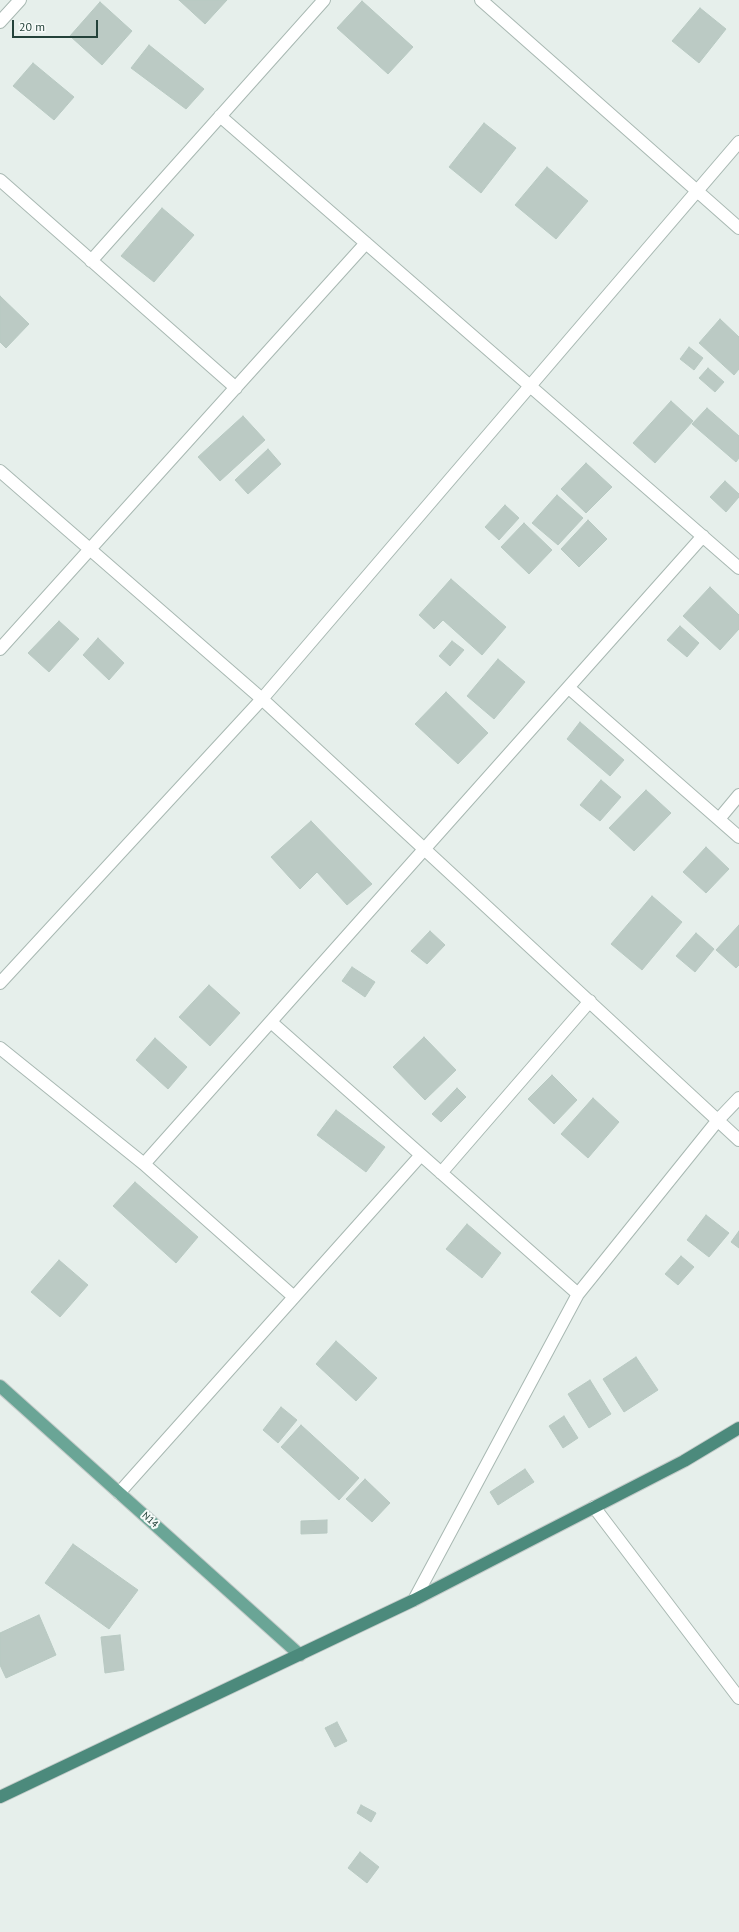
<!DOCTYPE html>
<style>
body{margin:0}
#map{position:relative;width:739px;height:1932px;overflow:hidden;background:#e6efeb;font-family:"PT Sans",sans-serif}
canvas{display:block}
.scale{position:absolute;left:12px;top:20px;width:86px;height:18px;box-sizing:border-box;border:2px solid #24423a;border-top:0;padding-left:5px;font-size:12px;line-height:14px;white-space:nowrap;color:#24423a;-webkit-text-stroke:3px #f7fbf9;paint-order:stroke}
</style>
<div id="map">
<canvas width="739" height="1932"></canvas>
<div class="scale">20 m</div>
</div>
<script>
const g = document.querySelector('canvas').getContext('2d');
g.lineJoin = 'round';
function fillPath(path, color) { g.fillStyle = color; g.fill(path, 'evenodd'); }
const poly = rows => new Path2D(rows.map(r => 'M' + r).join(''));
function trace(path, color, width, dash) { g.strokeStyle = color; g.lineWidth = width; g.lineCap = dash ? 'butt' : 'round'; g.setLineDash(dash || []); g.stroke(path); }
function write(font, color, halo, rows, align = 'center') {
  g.font = font + ' "PT Sans",sans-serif'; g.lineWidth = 4; g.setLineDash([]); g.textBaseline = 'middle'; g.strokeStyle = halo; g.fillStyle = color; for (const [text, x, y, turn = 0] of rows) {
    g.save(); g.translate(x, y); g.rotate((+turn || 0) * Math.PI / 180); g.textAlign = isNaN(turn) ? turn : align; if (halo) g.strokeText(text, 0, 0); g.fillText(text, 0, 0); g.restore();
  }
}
const building = poly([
 [179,0,227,0,205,24,179,0],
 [362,1,413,47,388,74,337,28,362,1],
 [100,2,132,31,102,65,70,36,100,2],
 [700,8,726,29,699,63,672,41,700,8],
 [149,45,204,89,186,109,131,68,149,45],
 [33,63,74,97,54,120,13,86,33,63],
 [484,123,516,148,481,193,449,167,484,123],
 [547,167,588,201,556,239,515,205,547,167],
 [162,208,194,235,154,282,121,256,162,208],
 [0,296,29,324,6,348,0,342,0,296],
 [720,319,739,337,739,369,734,375,699,343,720,319],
 [689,347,703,358,694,370,680,359,689,347],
 [708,368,724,382,715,392,699,378,708,368],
 [671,401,693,421,655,463,633,443,671,401],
 [707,408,739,436,739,458,736,462,692,424,707,408],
 [243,416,265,440,220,481,198,457,243,416],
 [268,449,281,464,248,494,235,480,268,449],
 [586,463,612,487,586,513,561,489,586,463],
 [725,481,739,494,739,497,726,512,710,497,725,481],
 [557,495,583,518,558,545,532,523,557,495],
 [505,505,519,518,499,540,485,527,505,505],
 [588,520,607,539,579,567,561,549,588,520],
 [524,523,552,550,529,574,501,547,524,523],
 [451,579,506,627,482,655,443,620,434,629,419,615,451,579],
 [710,587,739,615,739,629,720,650,683,616,710,587],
 [59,621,79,639,49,672,28,653,59,621],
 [680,626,699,643,687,657,667,640,680,626],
 [98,638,124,663,109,680,83,655,98,638],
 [452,641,464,650,450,666,439,656,452,641],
 [498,659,525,682,494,719,467,696,498,659],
 [446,692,488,733,458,764,415,724,446,692],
 [580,722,624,760,610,776,567,739,580,722],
 [601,780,621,797,600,821,580,805,601,780],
 [646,790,671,813,634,851,609,828,646,790],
 [311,821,372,884,347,905,317,872,300,889,271,857,311,821],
 [706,847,729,869,706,893,683,872,706,847],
 [652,896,682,922,642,970,611,944,652,896],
 [739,925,739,965,736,968,716,950,739,925],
 [430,931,445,945,427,964,411,951,430,931],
 [696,933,714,949,695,972,676,956,696,933],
 [352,967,375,982,365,997,342,981,352,967],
 [209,985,240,1013,210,1046,179,1017,209,985],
 [424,1037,456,1070,425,1100,393,1067,424,1037],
 [155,1038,187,1067,168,1089,136,1060,155,1038],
 [552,1075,577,1100,554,1124,528,1099,552,1075],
 [457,1088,466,1097,441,1122,432,1114,457,1088],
 [593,1098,619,1122,588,1158,561,1134,593,1098],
 [336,1110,385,1147,366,1172,317,1135,336,1110],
 [135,1182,198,1237,176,1263,113,1206,135,1182],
 [706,1215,729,1233,709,1257,687,1240,706,1215],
 [467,1224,501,1253,482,1278,446,1249,467,1224],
 [739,1231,739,1248,731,1242,739,1231],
 [681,1256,694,1267,678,1285,665,1274,681,1256],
 [59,1260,88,1285,60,1317,31,1292,59,1260],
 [336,1341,377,1378,356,1401,316,1364,336,1341],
 [636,1357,658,1390,624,1412,603,1379,636,1357],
 [590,1380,611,1414,589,1428,568,1394,590,1380],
 [281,1407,297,1420,278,1443,263,1430,281,1407],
 [564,1416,578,1438,563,1448,549,1426,564,1416],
 [301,1425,359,1478,339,1500,281,1447,301,1425],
 [525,1469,534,1482,498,1505,490,1492,525,1469],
 [365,1479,390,1503,372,1522,346,1499,365,1479],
 [327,1520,327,1533,301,1534,301,1521,327,1520],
 [73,1544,138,1590,109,1629,45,1583,73,1544],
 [39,1615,56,1655,6,1678,0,1665,0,1633,39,1615],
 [120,1635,124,1670,105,1673,101,1637,120,1635],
 [337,1722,347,1741,335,1747,325,1728,337,1722],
 [361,1805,376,1813,371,1822,357,1813,361,1805],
 [360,1852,379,1867,367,1883,348,1868,360,1852]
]);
fillPath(building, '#bbcac4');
trace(building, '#b8c9c2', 1);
const minor = poly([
 [481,0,739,228],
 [0,22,20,0],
 [220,116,739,568],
 [0,180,236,388],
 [91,261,324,0],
 [0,471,262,699,739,1140],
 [0,649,366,243],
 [569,688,739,837],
 [719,819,739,795],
 [0,983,262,699,739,142],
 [271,1022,578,1294],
 [0,1048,144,1164,294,1297],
 [144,1164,703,536],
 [441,1173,590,1001],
 [119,1493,421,1155],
 [594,1507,739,1698],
 [414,1600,578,1294,718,1120,739,1098]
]);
const primary = poly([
 [0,1386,300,1655]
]);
const trunk = poly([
 [0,1797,414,1600,684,1461,739,1428]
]);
trace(minor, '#a8b8b2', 14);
trace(primary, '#c2cac8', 14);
trace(trunk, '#c2cac8', 14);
trace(minor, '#fff', 12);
trace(primary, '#6aa596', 12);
trace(trunk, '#4c8a7c', 12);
write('10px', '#24423a', '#f7fbf9', [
 ["N14",150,1520,42]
]);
</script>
